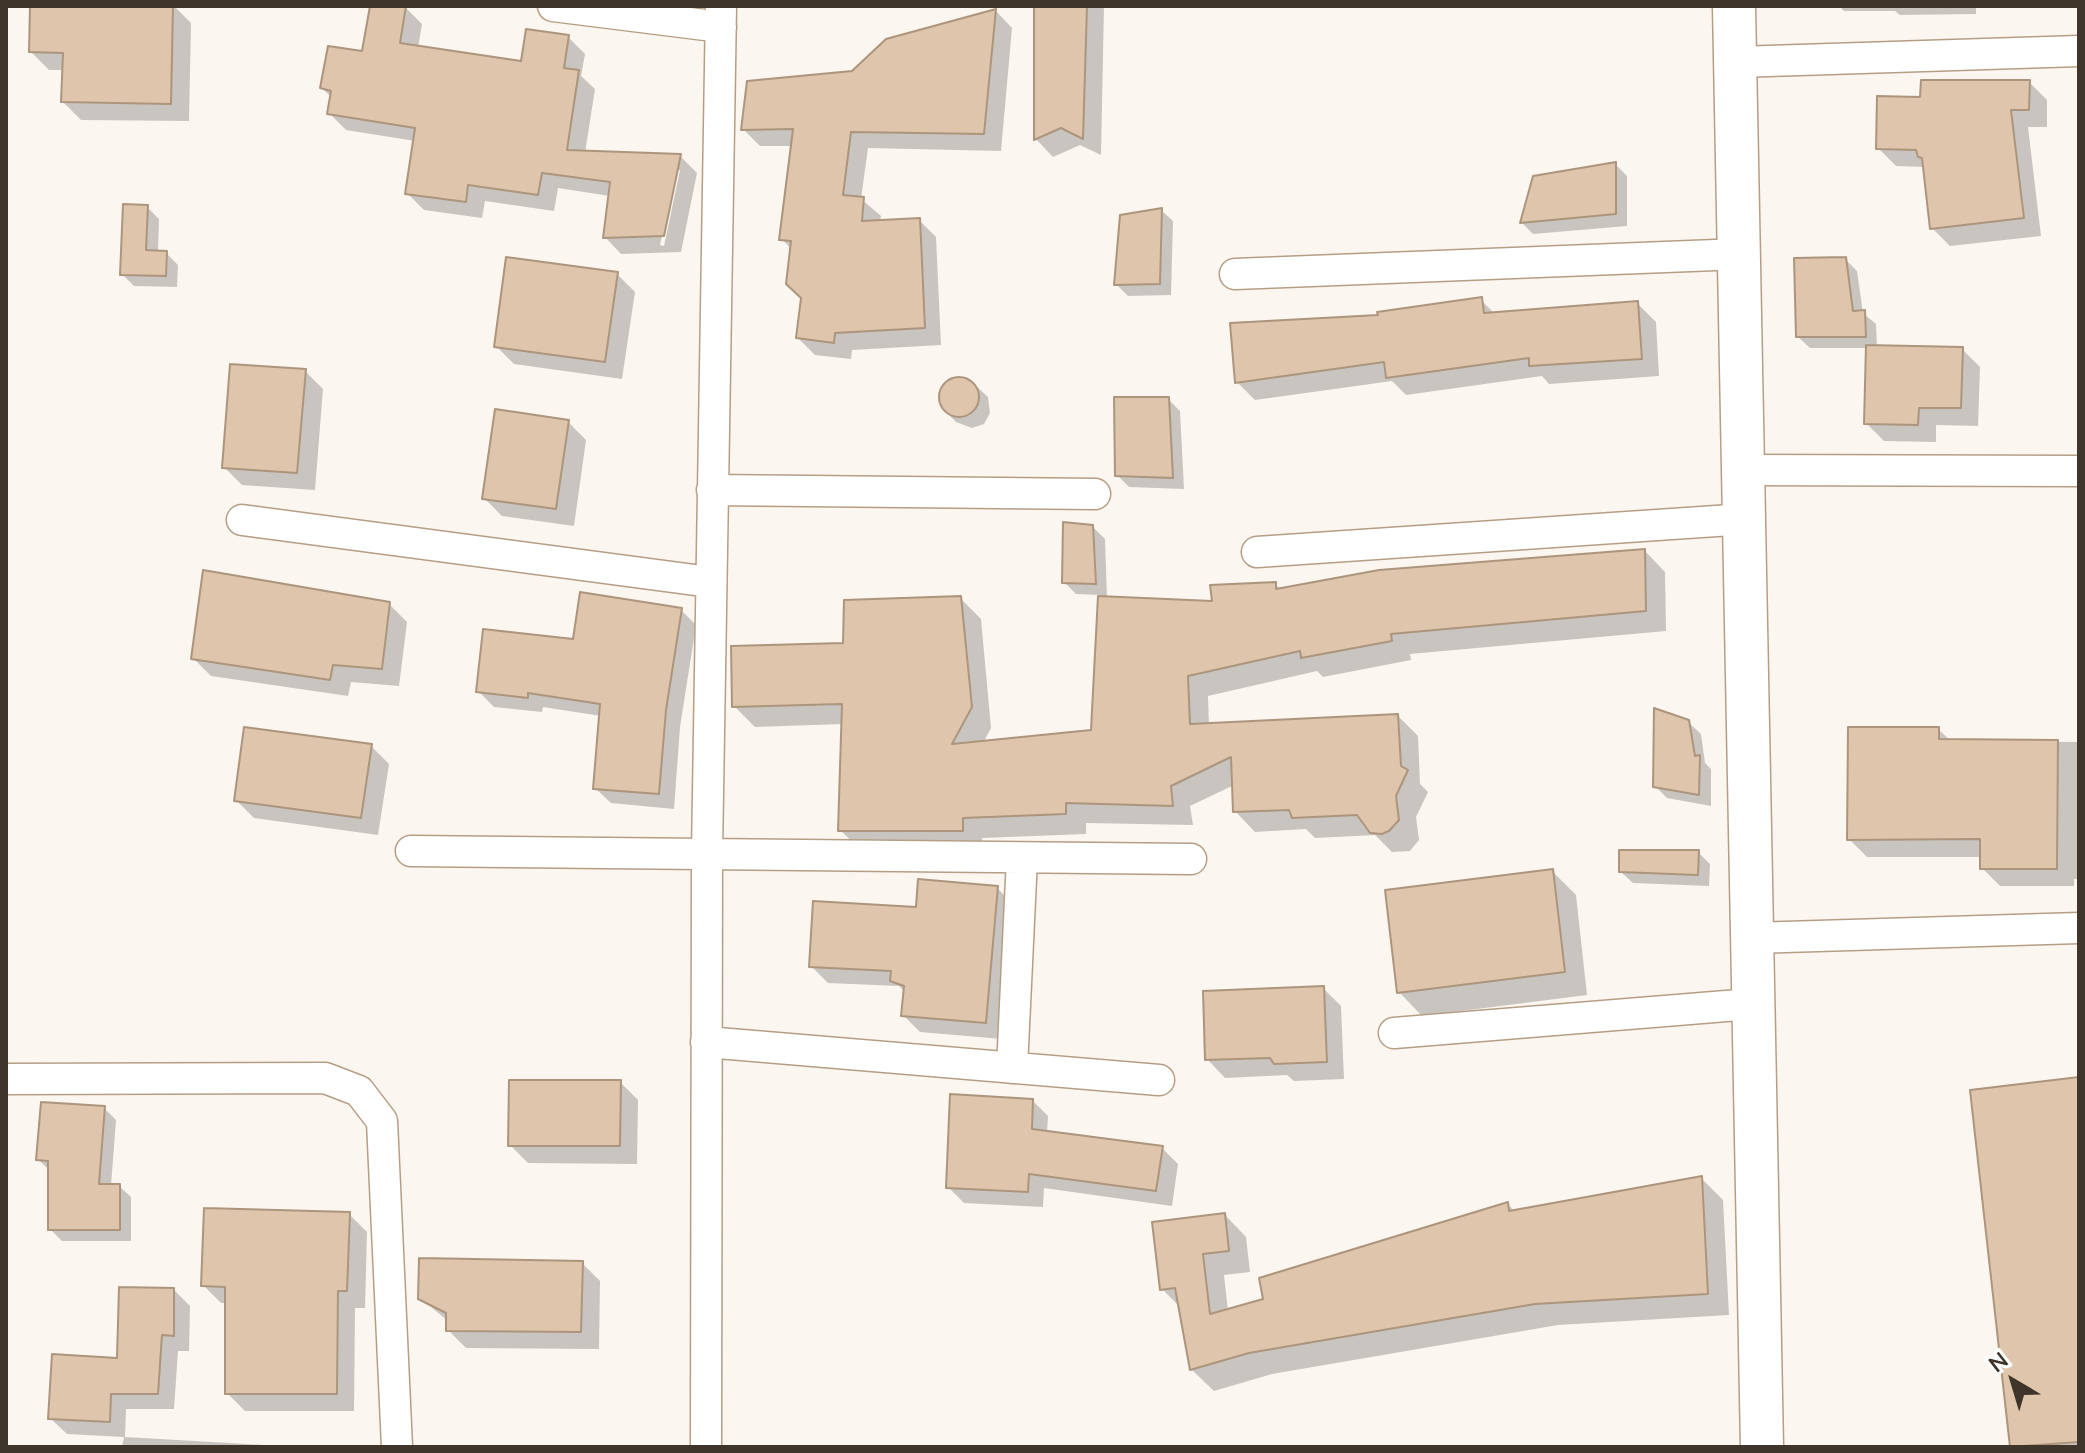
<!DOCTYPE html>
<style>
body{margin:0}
#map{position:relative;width:2085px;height:1453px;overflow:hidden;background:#fbf6f0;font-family:Lato,sans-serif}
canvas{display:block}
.frame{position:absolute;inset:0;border:8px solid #3f352a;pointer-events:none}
.north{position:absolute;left:1973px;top:1341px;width:80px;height:80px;-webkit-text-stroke:6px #fff;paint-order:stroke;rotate:322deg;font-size:22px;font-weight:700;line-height:32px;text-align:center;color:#3f352a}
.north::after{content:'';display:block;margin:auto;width:28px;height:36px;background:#3f352a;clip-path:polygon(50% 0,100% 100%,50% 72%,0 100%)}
</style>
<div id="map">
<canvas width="2085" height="1453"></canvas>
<div class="frame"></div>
<div class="north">N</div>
</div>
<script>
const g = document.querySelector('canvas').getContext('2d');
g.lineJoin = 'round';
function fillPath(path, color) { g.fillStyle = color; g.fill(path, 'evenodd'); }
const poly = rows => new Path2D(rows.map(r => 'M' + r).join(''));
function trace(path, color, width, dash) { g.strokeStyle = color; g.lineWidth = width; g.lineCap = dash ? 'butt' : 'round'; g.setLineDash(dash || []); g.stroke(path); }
fillPath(poly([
 [32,6,174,6,191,23,189,121,81,120,63,102,64,70,49,70,31,52],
 [372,6,405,7,422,24,418,48,523,63,568,37,585,54,581,76,595,89,585,153,680,156,697,173,681,252,621,254,605,237,610,196,558,188,554,211,485,201,482,218,424,210,407,193,415,141,346,130,329,113,332,98,322,88,364,54],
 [676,170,680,170,664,246,660,245],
 [1036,6,1104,6,1101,155,1080,145,1053,157,1036,139],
 [1839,6,1976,6,1976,14,1900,15,1895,11,1844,11],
 [996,11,1012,28,1001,151,868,148,861,199,881,216,880,222,919,220,936,237,941,345,852,350,851,359,815,355,798,338,803,298,792,250,782,239,793,146,760,146,743,129,853,73],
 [2029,82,2047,100,2047,127,2028,127,2041,236,1950,246,1932,228,1925,167,1896,166,1878,148,1922,99],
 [1615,164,1627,176,1627,226,1533,234,1522,223],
 [147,207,159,219,158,253,166,253,178,265,177,287,134,286,122,274],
 [1161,210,1173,221,1171,295,1128,296,1116,284],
 [1845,259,1857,271,1863,313,1876,324,1877,347,1962,349,1980,367,1978,426,1936,425,1936,442,1884,441,1866,423,1868,348,1810,348,1798,337],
 [617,274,635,292,622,379,514,364,496,346],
 [1481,300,1495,314,1638,304,1656,322,1659,376,1549,384,1542,376,1406,395,1392,381,1255,400,1237,382],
 [305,371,323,389,315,490,242,485,224,467],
 [961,379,975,385,988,397,990,413,984,424,972,428,956,422,944,410,939,396,945,386],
 [1168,399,1180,411,1184,489,1129,487,1117,475],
 [568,422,586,440,574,526,502,516,484,498],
 [1093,527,1105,539,1107,598,1215,603,1275,584,1282,590,1645,551,1665,572,1666,631,1410,654,1411,660,1323,677,1317,671,1208,696,1209,725,1398,716,1418,736,1420,784,1428,792,1416,817,1419,840,1410,851,1392,852,1375,835,1315,838,1306,829,1255,832,1235,811,1234,785,1190,806,1193,825,1086,823,1086,834,982,838,983,851,861,850,840,830,843,724,755,727,734,706,845,645,960,598,981,619,991,728,983,743,1093,732,1100,595,1076,594,1064,582],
 [389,604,407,622,399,686,351,682,348,696,211,676,193,658],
 [681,610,696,625,680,727,674,809,611,803,595,788,601,716,543,707,542,712,494,707,478,691,574,641],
 [1688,722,1701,734,1705,763,1711,769,1711,806,1667,798,1655,786],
 [1938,729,1951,741,2079,742,2079,879,2074,879,2074,886,2000,886,1982,868,1982,857,1867,857,1849,839],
 [371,746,389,764,378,835,254,818,236,800],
 [1698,852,1710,864,1709,886,1633,883,1621,872],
 [1552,871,1576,895,1587,995,1422,1016,1399,992],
 [997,888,1013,904,1002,1039,920,1032,903,1015,905,992,899,986,828,983,811,966,918,909],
 [1323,988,1341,1006,1344,1079,1294,1081,1287,1075,1225,1078,1207,1059],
 [2079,1079,2079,1447,2012,1447,1972,1092],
 [620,1082,638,1100,637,1164,528,1163,510,1145],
 [1032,1100,1048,1116,1047,1133,1162,1148,1178,1164,1172,1206,1044,1188,1043,1207,964,1203,948,1187],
 [104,1108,116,1120,111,1186,119,1186,131,1197,131,1241,62,1241,50,1229,50,1171,38,1159],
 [1701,1178,1723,1200,1729,1315,1558,1325,1272,1374,1214,1391,1192,1370,1181,1308,1162,1289,1225,1215,1246,1237,1250,1272,1224,1275,1228,1311,1265,1300,1508,1204,1515,1212],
 [349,1214,367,1232,365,1308,355,1308,354,1411,245,1411,227,1393,227,1303,221,1303,203,1285],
 [582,1263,600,1281,599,1349,466,1348,448,1330,448,1321,420,1298],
 [174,1290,190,1306,189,1351,178,1351,174,1409,126,1409,125,1437,299,1447,122,1447,124,1437,67,1434,50,1418,119,1360]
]), '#0003');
const building = poly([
 [30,6,173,6,171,104,61,102,63,53,29,52,30,6],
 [370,6,406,6,400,43,521,61,526,29,569,35,564,68,579,70,567,150,681,154,664,236,603,238,610,182,542,173,538,195,468,185,466,202,405,194,415,128,327,114,331,91,320,88,328,46,362,51,370,6],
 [1034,6,1087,6,1083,139,1061,128,1034,140,1034,6],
 [996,9,984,134,851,132,843,195,864,197,862,221,920,218,925,328,835,333,834,343,796,338,801,298,786,284,791,241,779,240,793,129,741,130,747,81,852,71,886,39,996,9],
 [1921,80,2030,80,2029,110,2011,110,2024,218,1930,229,1922,158,1918,157,1916,150,1876,149,1877,96,1920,97,1921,80],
 [1616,162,1616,214,1520,223,1533,176,1616,162],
 [123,204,148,205,146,250,167,251,166,276,120,275,123,204],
 [1162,208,1160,284,1114,285,1120,215,1162,208],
 [506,257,618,272,605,362,494,347,506,257],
 [1846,257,1853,311,1865,310,1866,337,1796,337,1794,258,1846,257],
 [1482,297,1484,313,1638,301,1642,359,1529,366,1529,358,1386,378,1384,362,1235,383,1230,323,1378,315,1377,312,1482,297],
 [1866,345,1963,347,1961,408,1919,408,1918,425,1864,424,1866,345],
 [230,364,306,369,297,473,222,468,230,364],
 '939 397a20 20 0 1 1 40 0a20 20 0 1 1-40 0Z',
 [1114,397,1169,397,1173,478,1115,476,1114,397],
 [495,409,569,420,556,509,482,499,495,409],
 [1063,522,1093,525,1096,584,1062,583,1063,522],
 [1645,549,1646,611,1391,634,1392,641,1301,658,1300,651,1188,676,1190,724,1398,714,1401,766,1408,770,1396,796,1399,820,1389,831,1382,834,1370,833,1357,815,1292,818,1289,810,1233,812,1231,757,1171,786,1173,806,1066,803,1066,814,963,818,963,831,838,831,842,704,732,707,731,646,843,643,844,600,961,596,972,707,952,744,1091,730,1098,596,1212,601,1210,585,1276,582,1276,589,1379,570,1645,549],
 [203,570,390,602,382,669,333,665,330,680,191,659,203,570],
 [580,592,682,608,666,710,659,794,593,789,600,704,528,693,528,698,476,692,483,629,573,639,580,592],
 [1654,708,1689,720,1695,756,1700,755,1699,795,1653,787,1654,708],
 [244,727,372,744,361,818,234,801,244,727],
 [1848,727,1939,727,1939,739,2058,740,2057,869,1980,869,1980,839,1847,840,1848,727],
 [1619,850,1699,850,1698,875,1619,872,1619,850],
 [1553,869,1565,972,1397,993,1385,890,1553,869],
 [918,879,998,886,986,1023,901,1016,904,986,890,981,891,971,809,967,813,901,916,907,918,879],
 [1324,986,1327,1062,1274,1064,1270,1058,1205,1060,1203,991,1324,986],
 [2079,1077,2079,1442,2010,1447,1970,1090,2079,1077],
 [509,1080,621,1080,620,1146,508,1146,509,1080],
 [950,1094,1033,1099,1032,1129,1163,1146,1156,1191,1029,1174,1028,1192,946,1188,950,1094],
 [41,1102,105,1106,99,1184,120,1184,120,1230,48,1230,48,1161,36,1160,41,1102],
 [1702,1176,1708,1294,1535,1304,1249,1353,1190,1370,1175,1288,1160,1290,1152,1222,1225,1213,1229,1251,1203,1254,1210,1314,1263,1299,1259,1278,1508,1202,1509,1211,1702,1176],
 [204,1208,350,1212,347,1291,338,1291,337,1394,225,1394,225,1287,201,1286,204,1208],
 [419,1258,583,1261,581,1332,446,1331,446,1313,418,1299,419,1258],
 [119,1287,174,1288,174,1336,162,1335,158,1394,111,1394,110,1422,48,1419,52,1354,117,1358,119,1287]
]);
fillPath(building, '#dec5ab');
trace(building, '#ac957c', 2);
const street = poly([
 [553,6,721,27],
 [1737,62,2079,51],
 [1235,274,1741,254],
 [1745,470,2079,471],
 [712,490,1095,494],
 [242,520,710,582],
 [1257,552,1746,519],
 [411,851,1191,859],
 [1752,938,2079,928],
 [1394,1033,1751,1004],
 [706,1042,1159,1080],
 [1012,1068,1022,858],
 [6,1079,325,1078,359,1091,382,1121,397,1447],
 [706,1447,707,853,721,6]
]);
const secondary = poly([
 [1734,6,1762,1447]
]);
trace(street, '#b69e85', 33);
trace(secondary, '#b69e85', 45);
trace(street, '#fff', 30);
trace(secondary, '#fff', 42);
</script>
